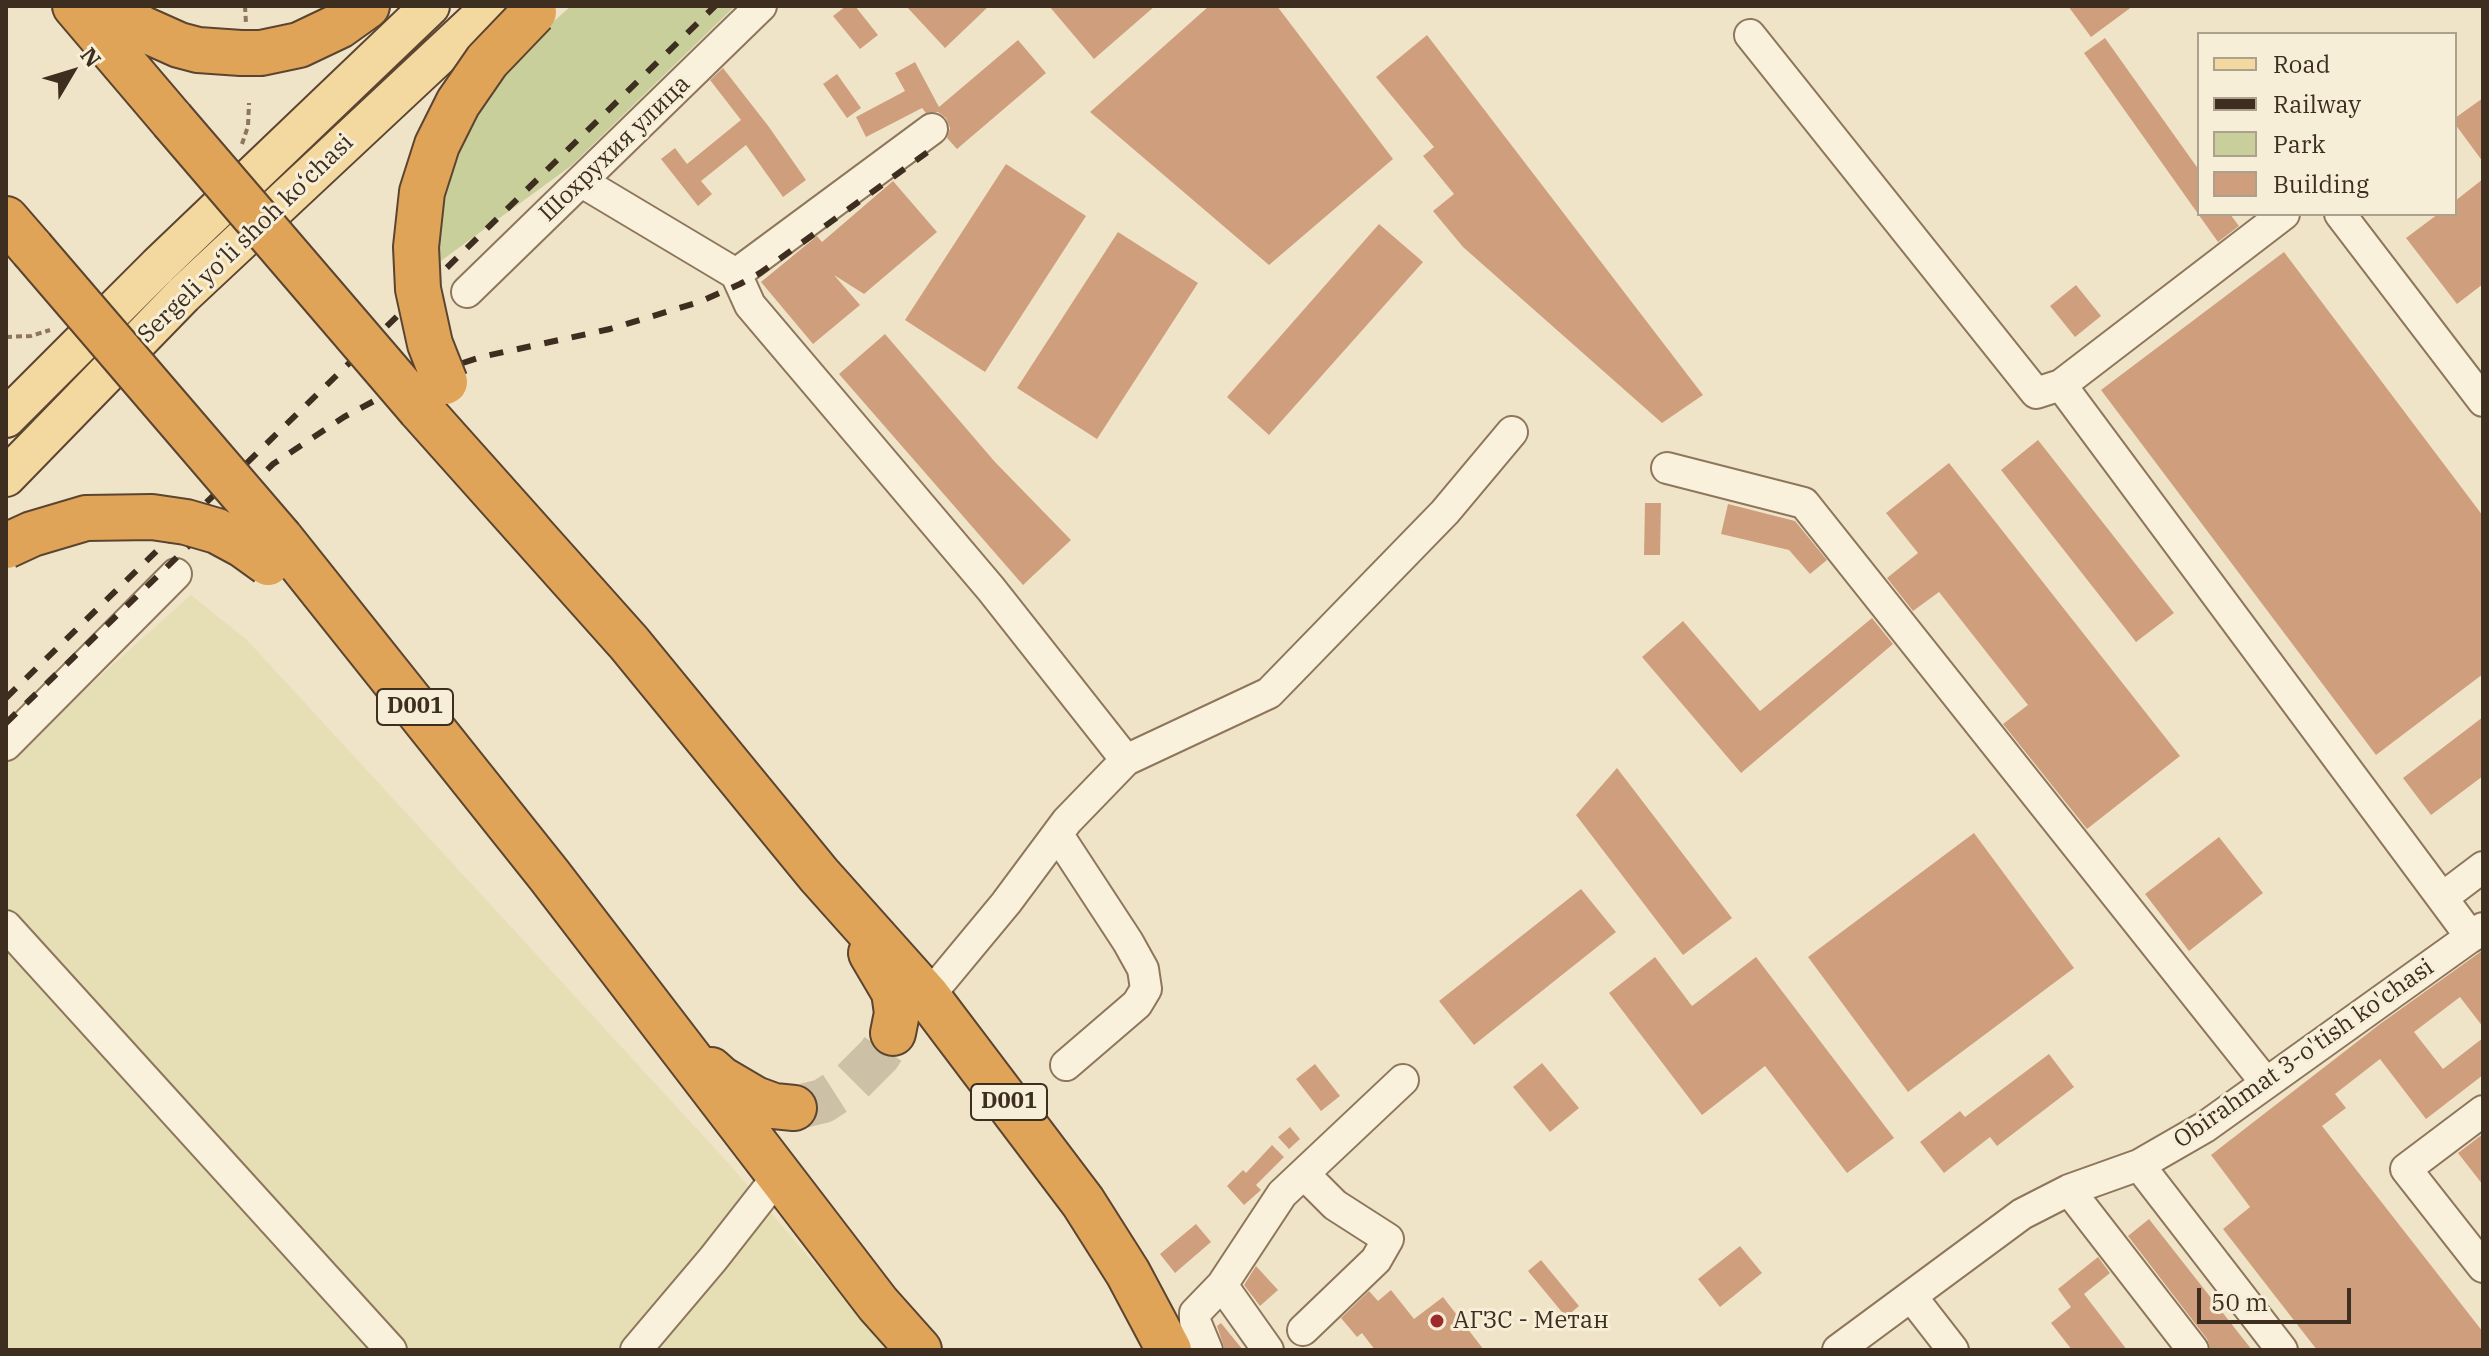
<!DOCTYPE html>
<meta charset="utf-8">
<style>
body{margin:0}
#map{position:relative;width:2489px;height:1356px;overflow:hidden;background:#f0e4c8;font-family:"IBM Plex Serif",serif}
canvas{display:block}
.frame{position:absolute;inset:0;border:8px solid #3d2e20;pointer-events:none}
.legend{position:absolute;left:2197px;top:32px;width:260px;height:184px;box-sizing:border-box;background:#f7eed8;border:2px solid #ada18e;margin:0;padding:10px 14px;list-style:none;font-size:24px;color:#3d2e20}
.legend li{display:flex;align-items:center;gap:16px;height:40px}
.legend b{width:40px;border:2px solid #ada18e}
.north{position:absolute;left:32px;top:32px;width:80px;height:80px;-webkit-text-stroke:6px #f7eed8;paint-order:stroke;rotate:52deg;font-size:22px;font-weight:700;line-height:32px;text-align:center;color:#3d2e20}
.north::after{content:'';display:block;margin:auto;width:28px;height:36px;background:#3d2e20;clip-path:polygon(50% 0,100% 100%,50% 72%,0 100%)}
.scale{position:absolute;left:2197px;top:1288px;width:154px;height:36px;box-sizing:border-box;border:4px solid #3d2e20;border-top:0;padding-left:10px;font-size:24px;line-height:28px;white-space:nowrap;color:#3d2e20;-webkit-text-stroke:6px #f7eed8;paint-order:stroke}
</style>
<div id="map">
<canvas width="2489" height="1356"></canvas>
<div class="frame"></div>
<ul class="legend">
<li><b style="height:10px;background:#f3d9a0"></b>Road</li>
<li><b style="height:10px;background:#3d2e20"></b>Railway</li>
<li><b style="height:22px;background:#c9cf9b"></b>Park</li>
<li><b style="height:22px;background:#cf9f7d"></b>Building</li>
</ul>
<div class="north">N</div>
<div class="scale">50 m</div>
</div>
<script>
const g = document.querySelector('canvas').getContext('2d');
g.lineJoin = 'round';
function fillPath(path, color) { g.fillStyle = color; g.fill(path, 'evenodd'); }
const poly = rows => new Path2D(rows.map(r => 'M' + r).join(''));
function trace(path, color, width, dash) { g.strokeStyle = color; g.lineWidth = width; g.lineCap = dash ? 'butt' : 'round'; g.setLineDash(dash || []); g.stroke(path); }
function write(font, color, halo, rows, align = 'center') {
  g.font = font + ' "IBM Plex Serif",serif'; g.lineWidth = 6; g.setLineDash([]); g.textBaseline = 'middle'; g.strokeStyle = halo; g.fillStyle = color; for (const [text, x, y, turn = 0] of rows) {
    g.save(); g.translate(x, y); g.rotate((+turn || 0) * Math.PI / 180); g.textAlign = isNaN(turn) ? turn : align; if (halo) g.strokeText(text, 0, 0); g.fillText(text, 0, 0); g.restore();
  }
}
fillPath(poly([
 [191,595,247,640,731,1166,888,1350,6,1350,6,760]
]), '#e6deb5');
fillPath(poly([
 [571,6,735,6,571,166,438,263,443,201,449,172,471,118,526,46]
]), '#c9cf9b');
fillPath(poly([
 [846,6,855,6,878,35,860,49,833,16],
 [906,6,989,6,945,48],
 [1049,6,1155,6,1094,59],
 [1209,6,1277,6,1393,159,1269,265,1090,112],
 [2068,6,2133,6,2091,37],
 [1427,35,1703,395,1662,423,1463,247,1433,211,1454,194,1423,156,1434,147,1376,77],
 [2105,38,2199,170,2199,214,2230,214,2239,226,2218,242,2084,53],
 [1018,40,1046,73,957,149,947,138,950,128,946,118,938,112,926,113,922,108,866,137,856,117,905,91,895,73,915,62,939,107],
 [723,68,769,127,806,180,783,197,746,145,701,181,712,194,698,206,661,159,675,148,687,164,741,120,710,80],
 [837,74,861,108,847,118,823,84],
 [2483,98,2483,162,2455,124,2455,118],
 [1006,164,1086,216,985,372,905,320],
 [2483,179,2483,284,2457,304,2406,238,2438,214,2455,214,2455,201],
 [893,181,937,232,864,294,834,275,860,305,813,344,761,282,817,236,822,242],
 [1379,224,1423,262,1269,435,1227,397],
 [1118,232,1198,283,1097,439,1017,388],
 [2284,252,2483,516,2483,674,2376,755,2101,390],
 [2076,285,2101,316,2075,337,2050,306],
 [885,334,995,462,1071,540,1023,585,839,374],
 [2038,440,2174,613,2136,642,2001,470],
 [1949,463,2180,756,2087,829,2003,724,2028,705,1939,592,1913,611,1887,578,1918,553,1886,513],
 [1645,503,1661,503,1660,555,1644,555],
 [1728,504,1795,521,1827,560,1810,574,1789,550,1721,534],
 [1872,618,1893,644,1741,773,1642,657,1683,621,1760,711],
 [2483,717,2483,776,2431,815,2403,778],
 [1617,768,1732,918,1683,955,1576,815],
 [1974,833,2074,968,1908,1092,1808,957],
 [2219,837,2263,893,2189,951,2145,894],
 [1581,889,1616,932,1474,1045,1439,1001],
 [2483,950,2483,1027,2460,997,2414,1032,2443,1069,2483,1038,2483,1075,2426,1119,2380,1059,2335,1094,2346,1108,2322,1126,2483,1332,2483,1350,2317,1350,2223,1229,2250,1207,2211,1155,2380,1024],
 [1655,957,1692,1006,1756,957,1894,1138,1847,1173,1765,1066,1702,1115,1609,993],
 [2049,1054,2074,1087,1997,1146,1990,1137,1944,1173,1920,1142,1960,1111,1965,1117],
 [1542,1063,1579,1108,1550,1132,1513,1087],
 [1315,1064,1340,1096,1321,1111,1296,1079],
 [1290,1127,1300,1139,1289,1149,1278,1137],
 [2483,1134,2483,1185,2458,1153],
 [1272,1145,1284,1157,1256,1185,1261,1190,1244,1205,1227,1186,1243,1170,1246,1173],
 [2149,1219,2252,1350,2211,1350,2207,1339,2128,1236],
 [1196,1224,1211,1242,1175,1273,1160,1254],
 [1740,1246,1762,1273,1720,1307,1698,1279],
 [2098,1257,2110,1273,2084,1294,2127,1350,2072,1350,2051,1323,2071,1307,2058,1289],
 [1541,1260,1579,1306,1566,1317,1528,1271],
 [1256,1266,1278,1290,1260,1306,1244,1285],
 [1391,1290,1414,1319,1443,1297,1484,1350,1375,1350,1362,1333,1357,1337,1341,1318,1369,1291,1378,1301],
 [1221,1323,1243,1350,1225,1350,1217,1326]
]), '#cf9f7d');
trace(poly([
 [794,1108,823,1101,851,1083,879,1055,893,1033]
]), '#ccc0a6', 44, [44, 22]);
const minor = poly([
 [1750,35,2036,393,2061,385,2284,214],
 [582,182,736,274,750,305,991,589,1126,760],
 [2340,214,2483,401],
 [736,274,932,129],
 [467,292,761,6],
 [2061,385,2471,937],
 [1667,468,1804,503,2266,1083],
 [6,745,176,574],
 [1058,835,1128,942,1143,969,1146,989,1137,1004,1066,1065],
 [2442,898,2483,867],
 [6,926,391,1350],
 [928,997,1006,903,1067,821,1126,760,1269,693,1445,512,1512,432],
 [2483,1111,2406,1169,2483,1267],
 [2139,1165,2282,1350],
 [2069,1190,2193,1350],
 [1222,1285,1282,1194,1403,1080],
 [1911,1296,1953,1350],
 [1303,1330,1376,1260,1388,1239,1335,1205,1304,1174],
 [636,1350,713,1259,778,1176],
 [1207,1350,1195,1321,1195,1313,1222,1285,1268,1350],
 [1838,1350,2022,1214,2069,1190,2139,1165,2205,1127,2483,928]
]);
const major = poly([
 [6,418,158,266,430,6],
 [6,477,183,295,492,6]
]);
const highway = poly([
 [75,6,172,120],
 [109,6,141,28,179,45,198,50,241,53,261,53,299,45,339,26,367,6],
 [6,219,32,249],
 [420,409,629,643,819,875,928,997,1083,1202,1128,1273,1169,1350],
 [281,539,549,875,878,1304,919,1350],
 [871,953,894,992,897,1013,893,1033],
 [711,1070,721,1079,755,1099,774,1106,794,1108]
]);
trace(minor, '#8d765c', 34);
trace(major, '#5b4430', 42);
trace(highway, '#5b4430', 48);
trace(poly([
 [245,6,246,24],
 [242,144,248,126,249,103],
 [6,337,31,336,50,330]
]), '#8d765c', 4, [6, 4]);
trace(minor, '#faf1dc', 30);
trace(major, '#f3d9a0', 38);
trace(highway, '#e0a458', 44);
trace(poly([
 [6,698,715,6],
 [6,723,273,464,344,417,417,378,481,357,610,329,699,302,740,284,760,273,936,146]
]), '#3d2e20', 6, [14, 14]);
const highwayBridge = poly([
 [172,120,420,409],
 [32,249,281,539],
 [445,382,430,344,418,289,416,247,422,192,437,145,458,103,487,61,534,12],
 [6,546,32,534,86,518,152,517,186,522,217,531,243,545,268,563]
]);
trace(highwayBridge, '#5b4430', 48, []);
trace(highwayBridge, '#e0a458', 44);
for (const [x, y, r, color] of [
 [1437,1321,8,"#9e2a2b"]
]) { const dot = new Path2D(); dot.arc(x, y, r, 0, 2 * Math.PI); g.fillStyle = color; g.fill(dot); trace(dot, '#f7eed8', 3); }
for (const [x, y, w] of [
 [415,707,76],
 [1009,1102,76]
]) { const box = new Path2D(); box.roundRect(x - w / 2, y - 18, w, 36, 6); g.fillStyle = '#f7eed8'; g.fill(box); trace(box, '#3d2e20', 2); }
write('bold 22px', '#3d2e20', null, [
 ["D001",415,707],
 ["D001",1009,1102]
]);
write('24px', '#3d2e20', '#f7eed8', [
 ["Шохрухия улица",615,149,-44],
 ["Sergeli yo‘li shoh ko‘chasi",246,239,-44],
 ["Obirahmat 3-o'tish ko'chasi",2304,1054,-35]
]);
write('24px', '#3d2e20', '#f7eed8', [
 ["АГЗС - Метан",1453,1321]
], 'left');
</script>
